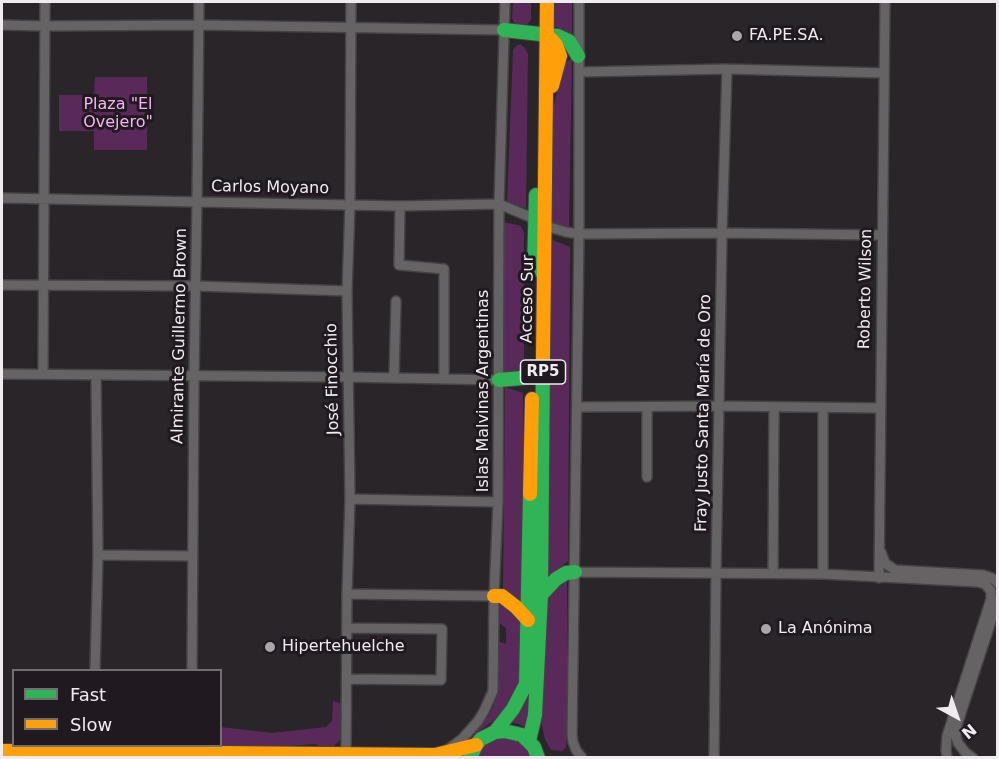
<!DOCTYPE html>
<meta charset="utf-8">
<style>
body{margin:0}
#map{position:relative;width:999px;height:759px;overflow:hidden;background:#292529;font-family:"DejaVu Sans",sans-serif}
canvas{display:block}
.frame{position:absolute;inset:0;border:3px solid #efebef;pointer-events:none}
.legend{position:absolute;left:12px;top:669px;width:210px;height:78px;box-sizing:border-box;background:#201a20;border:2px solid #736e73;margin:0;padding:8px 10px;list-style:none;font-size:18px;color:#efebef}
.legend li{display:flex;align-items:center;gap:12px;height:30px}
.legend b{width:30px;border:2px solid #736e73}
.north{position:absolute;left:927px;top:687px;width:60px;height:60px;-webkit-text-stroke:4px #201a20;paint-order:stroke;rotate:140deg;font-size:16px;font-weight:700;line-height:24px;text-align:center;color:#efebef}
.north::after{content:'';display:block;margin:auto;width:21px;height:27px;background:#efebef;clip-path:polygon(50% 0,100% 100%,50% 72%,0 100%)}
</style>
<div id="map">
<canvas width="999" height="759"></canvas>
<div class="frame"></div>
<ul class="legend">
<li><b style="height:8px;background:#30b455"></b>Fast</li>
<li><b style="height:8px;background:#ff9f0a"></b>Slow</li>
</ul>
<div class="north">N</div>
</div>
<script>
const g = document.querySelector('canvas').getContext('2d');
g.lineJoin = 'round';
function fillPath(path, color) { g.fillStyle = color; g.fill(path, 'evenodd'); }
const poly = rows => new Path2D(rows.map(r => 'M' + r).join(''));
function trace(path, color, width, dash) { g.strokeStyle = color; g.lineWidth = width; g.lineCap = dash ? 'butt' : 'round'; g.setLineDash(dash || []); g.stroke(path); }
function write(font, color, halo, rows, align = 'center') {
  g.font = font + ' "DejaVu Sans",sans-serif'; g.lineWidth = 6; g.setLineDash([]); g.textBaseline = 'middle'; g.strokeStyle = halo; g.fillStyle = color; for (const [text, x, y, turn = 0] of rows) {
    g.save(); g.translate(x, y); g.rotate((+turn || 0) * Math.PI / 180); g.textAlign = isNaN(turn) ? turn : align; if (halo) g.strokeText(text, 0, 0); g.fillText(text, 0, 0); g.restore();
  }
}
fillPath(poly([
 [513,2,531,2,531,20,527,25,515,24,512,19],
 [551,2,572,2,572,38,561,29,551,25],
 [520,44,525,48,528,54,526,208,507,203,513,50,516,46],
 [572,57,569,227,550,222,552,112,564,64],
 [95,77,147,77,147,150,94,150,94,131,59,131,59,95,94,95],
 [504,222,521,226,524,233,524,369,520,372,504,372],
 [550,239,570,247,568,561,545,580],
 [505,387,523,393,524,605,503,590],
 [567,577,567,732,566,747,562,751,551,750,545,740,541,721,546,595],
 [500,601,522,622,519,684,507,706,494,720,475,734,473,733,487,718,493,707,496,694,499,680,498,641,506,644,506,628,499,623],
 [530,682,526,728,519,724,509,722],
 [333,701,342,704,341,737,339,741,332,748,323,750,316,744,290,746,288,750,203,747,199,746,220,746,221,727,272,733,326,727,332,721],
 [505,738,514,740,523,745,529,752,531,758,478,758,480,752,487,744,495,740]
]), '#592a59');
const street = poly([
 [579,2,579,234,572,735,573,742,576,750,582,758],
 [2,25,44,26,199,25,504,30],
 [579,72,727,69,884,73],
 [2,198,400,206,499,204,535,219,546,226,566,232,579,234,722,233,882,235],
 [400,206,399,265,444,269,444,379],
 [2,285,195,286,347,291],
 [2,374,347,377,499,380],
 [43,374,45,2],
 [394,378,396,301],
 [577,407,719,406,880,408],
 [647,407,647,477],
 [823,408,823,574],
 [350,499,498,502],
 [881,552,885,563,895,570,983,575,992,578,998,583],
 [98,555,192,556],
 [575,572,823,574,977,582,985,584,991,591,991,599,947,736,946,750,947,758],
 [773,573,774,407],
 [879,578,885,2],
 [347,594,494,596],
 [95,670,98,555,96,375],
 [192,670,194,376,197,201,199,2],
 [347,679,441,680,442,629,347,628],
 [447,750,462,739,478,721,484,711,493,691,494,596,498,502,499,204,505,2],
 [346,755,347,594,350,499,347,291,350,205,351,2],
 [714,758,716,573,722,233,727,69],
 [973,758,965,752,958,743,956,737,957,725,998,600]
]);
const fast = poly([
 [504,30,558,36,569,41,578,56],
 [534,270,536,195],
 [499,380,522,378,533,367],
 [541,595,556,579,566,573,575,572],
 [495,732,513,709,526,684,530,494],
 [529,741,535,715,541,595,543,358],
 [470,758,476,745,481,739,495,732,504,731,522,735,534,747,538,758]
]);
const slow = poly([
 [547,35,556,45,560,56,552,86],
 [543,358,547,2],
 [530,494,532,399],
 [494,596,502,596,516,607,528,620],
 [2,751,435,755,476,745]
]);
trace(street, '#454345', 12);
trace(fast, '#454345', 16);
trace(slow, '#454345', 16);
trace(street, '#666365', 9);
trace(fast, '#30b455', 14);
trace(slow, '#ff9f0a', 14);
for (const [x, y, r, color] of [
 [737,36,6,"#aaa6aa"],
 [766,629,6,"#aaa6aa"],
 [270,647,6,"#aaa6aa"]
]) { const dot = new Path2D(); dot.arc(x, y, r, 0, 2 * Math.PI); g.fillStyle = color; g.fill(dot); trace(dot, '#201a20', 2); }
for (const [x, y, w] of [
 [543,372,45]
]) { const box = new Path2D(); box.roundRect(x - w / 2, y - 12, w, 24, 4.5); g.fillStyle = '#201a20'; g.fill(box); trace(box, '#efebef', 1.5); }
write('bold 15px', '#efebef', null, [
 ["RP5",543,372]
]);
write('16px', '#efebef', '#201a20', [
 ["FA.PE.SA.",749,36],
 ["La Anónima",778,629],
 ["Hipertehuelche",282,647]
], 'left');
write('16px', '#f6b4f3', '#201a20', [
 ["Plaza \"El",118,105],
 ["Ovejero\"",118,123]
]);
write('16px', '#efebef', '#201a20', [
 ["Carlos Moyano",270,188,1],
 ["Roberto Wilson",866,289,-89],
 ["Acceso Sur",528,299,-89],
 ["Almirante Guillermo Brown",180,336,-89],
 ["José Finocchio",333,379,-91],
 ["Islas Malvinas Argentinas",484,391,-90],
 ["Fray Justo Santa María de Oro",704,413,-89]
]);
</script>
